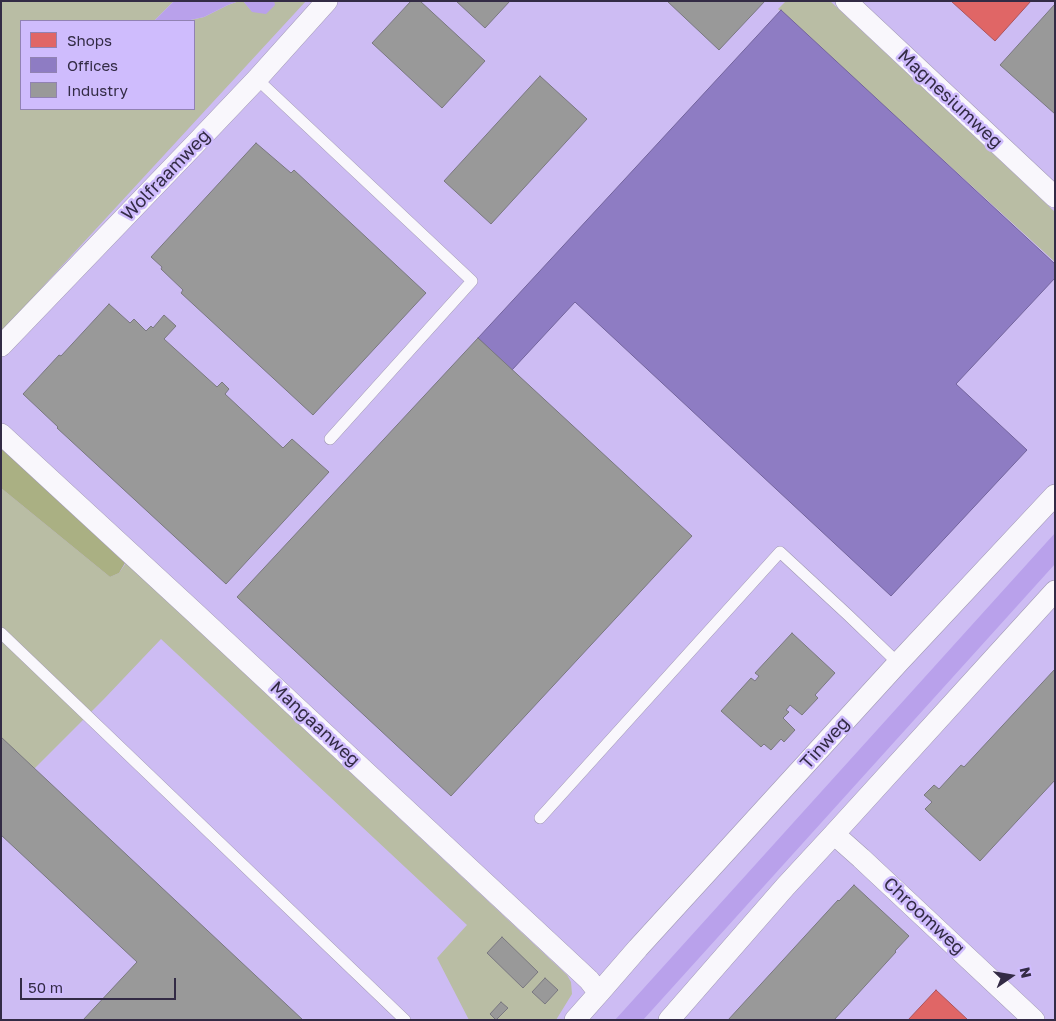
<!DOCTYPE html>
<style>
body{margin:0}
#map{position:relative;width:1056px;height:1021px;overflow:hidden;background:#d5cbee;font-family:"Golos Text",sans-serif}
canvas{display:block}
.frame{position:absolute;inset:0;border:2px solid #332b45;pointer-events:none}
.legend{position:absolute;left:20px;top:20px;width:175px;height:90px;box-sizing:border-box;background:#cfbcfd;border:1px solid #9182b3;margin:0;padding:6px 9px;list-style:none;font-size:15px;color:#332b45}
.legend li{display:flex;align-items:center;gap:10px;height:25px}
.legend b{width:25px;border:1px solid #9182b3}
.north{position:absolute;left:986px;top:951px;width:50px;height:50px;-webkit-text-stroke:4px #cfbcfd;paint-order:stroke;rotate:77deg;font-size:14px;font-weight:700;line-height:20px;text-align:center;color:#332b45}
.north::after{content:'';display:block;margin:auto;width:18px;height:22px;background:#332b45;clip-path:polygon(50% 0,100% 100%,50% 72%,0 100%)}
.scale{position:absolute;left:20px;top:978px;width:156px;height:22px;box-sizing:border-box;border:2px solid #332b45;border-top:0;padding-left:6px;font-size:15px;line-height:18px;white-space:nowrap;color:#332b45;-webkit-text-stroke:4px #cfbcfd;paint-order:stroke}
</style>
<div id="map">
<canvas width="1056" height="1021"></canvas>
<div class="frame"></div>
<ul class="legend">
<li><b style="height:14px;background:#e06666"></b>Shops</li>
<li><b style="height:14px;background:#8e7cc3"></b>Offices</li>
<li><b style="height:14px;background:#999"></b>Industry</li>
</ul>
<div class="north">N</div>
<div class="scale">50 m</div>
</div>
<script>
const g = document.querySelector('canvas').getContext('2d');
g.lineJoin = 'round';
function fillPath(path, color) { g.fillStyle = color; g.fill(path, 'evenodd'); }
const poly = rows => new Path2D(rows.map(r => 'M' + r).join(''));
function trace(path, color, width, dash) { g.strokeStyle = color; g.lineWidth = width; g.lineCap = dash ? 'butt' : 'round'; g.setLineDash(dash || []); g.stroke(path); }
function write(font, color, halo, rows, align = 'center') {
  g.font = font + ' "Golos Text",sans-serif'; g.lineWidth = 5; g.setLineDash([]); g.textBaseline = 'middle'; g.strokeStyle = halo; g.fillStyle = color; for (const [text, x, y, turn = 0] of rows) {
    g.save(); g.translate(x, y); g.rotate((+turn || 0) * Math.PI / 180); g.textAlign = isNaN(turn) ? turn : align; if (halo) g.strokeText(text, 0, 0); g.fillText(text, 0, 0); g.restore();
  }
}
fillPath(poly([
 [292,1,1055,1,1055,1020,1,1020,1,307,194,109]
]), '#cdbcf3');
fillPath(poly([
 [1,1,174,1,154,21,21,21,21,109,194,109,194,21,186,21,204,17,228,5,239,1,243,1,253,12,274,6,274,1,306,1,1,332],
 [786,1,830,1,1055,212,1055,262,778,9],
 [1,488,110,577,119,573,126,563,567,975,571,982,572,994,556,1020,469,1020,437,958,467,925,161,639,104,699,1,802]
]), '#b9bda4');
fillPath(poly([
 [1,448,125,563,119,573,110,577,1,488]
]), '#aab083');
fillPath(poly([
 [174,1,239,1,228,5,204,17,186,21,154,21],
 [243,1,274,1,275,5,266,14,252,12],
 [1055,533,1055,564,643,1020,615,1020]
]), '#b9a1eb');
const shops = poly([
 [951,1,1031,1,995,41,951,1],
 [936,990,968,1020,908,1020,936,990]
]);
fillPath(shops, '#e06666');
trace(shops, '#ac545c', 1);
const offices = poly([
 [781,10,1055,264,1055,278,956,384,1027,450,891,596,575,302,512,370,478,338,781,10]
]);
fillPath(offices, '#8e7cc3');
trace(offices, '#73649d', 1);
const industry = poly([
 [411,1,420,1,485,61,442,108,372,43,411,1],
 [456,1,510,1,485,28,456,1],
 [667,1,765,1,719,50,667,1],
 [1055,4,1055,114,1000,65,1055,4],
 [540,76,587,119,491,224,444,181,540,76],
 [256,143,291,173,294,170,426,293,313,415,181,293,183,290,161,269,162,267,151,257,256,143],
 [109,304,130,323,134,319,146,331,151,326,153,328,164,315,176,326,164,339,217,387,222,382,229,389,225,394,283,448,292,439,329,472,226,584,57,428,58,427,23,394,59,355,61,356,109,304],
 [478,338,692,536,451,796,237,597,478,338],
 [792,633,835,673,815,695,818,698,802,715,790,705,786,710,789,712,783,718,795,730,784,742,781,739,771,750,764,744,761,747,721,711,751,678,755,681,759,676,755,673,792,633],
 [1055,669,1055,780,980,861,925,809,932,802,924,795,934,785,939,789,961,765,964,767,1055,669],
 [1,737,303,1020,83,1020,137,962,1,835,1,737],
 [854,885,909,936,895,951,896,952,834,1020,728,1020,838,900,839,901,854,885],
 [502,937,538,972,523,988,487,953,502,937],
 [545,978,558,990,545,1004,532,992,545,978],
 [501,1002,508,1008,496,1020,490,1014,501,1002]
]);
fillPath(industry, '#999');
trace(industry, '#7a7880', 1);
const service = poly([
 [257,79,472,281,330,439],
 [1,633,405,1020],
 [540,818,780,552,848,615,898,663]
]);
const minor = poly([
 [846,1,1055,197],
 [1,346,199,140,257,79,327,1],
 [1,434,194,612,589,980,599,993,575,1020],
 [834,834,861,858,1034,1020],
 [599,993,638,948,898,663,1055,495],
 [669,1020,785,887,834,834,1055,591]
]);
trace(service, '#a098b3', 12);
trace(minor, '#a098b3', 22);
trace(service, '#f9f7fc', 11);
trace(minor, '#f9f7fc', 21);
write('18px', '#332b45', '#cfbcfd', [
 ["Magnesiumweg",950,99,43],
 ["Wolfraamweg",166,175,-46],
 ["Mangaanweg",315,724,43],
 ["Tinweg",825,743,-48],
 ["Chroomweg",924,916,43]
]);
</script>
